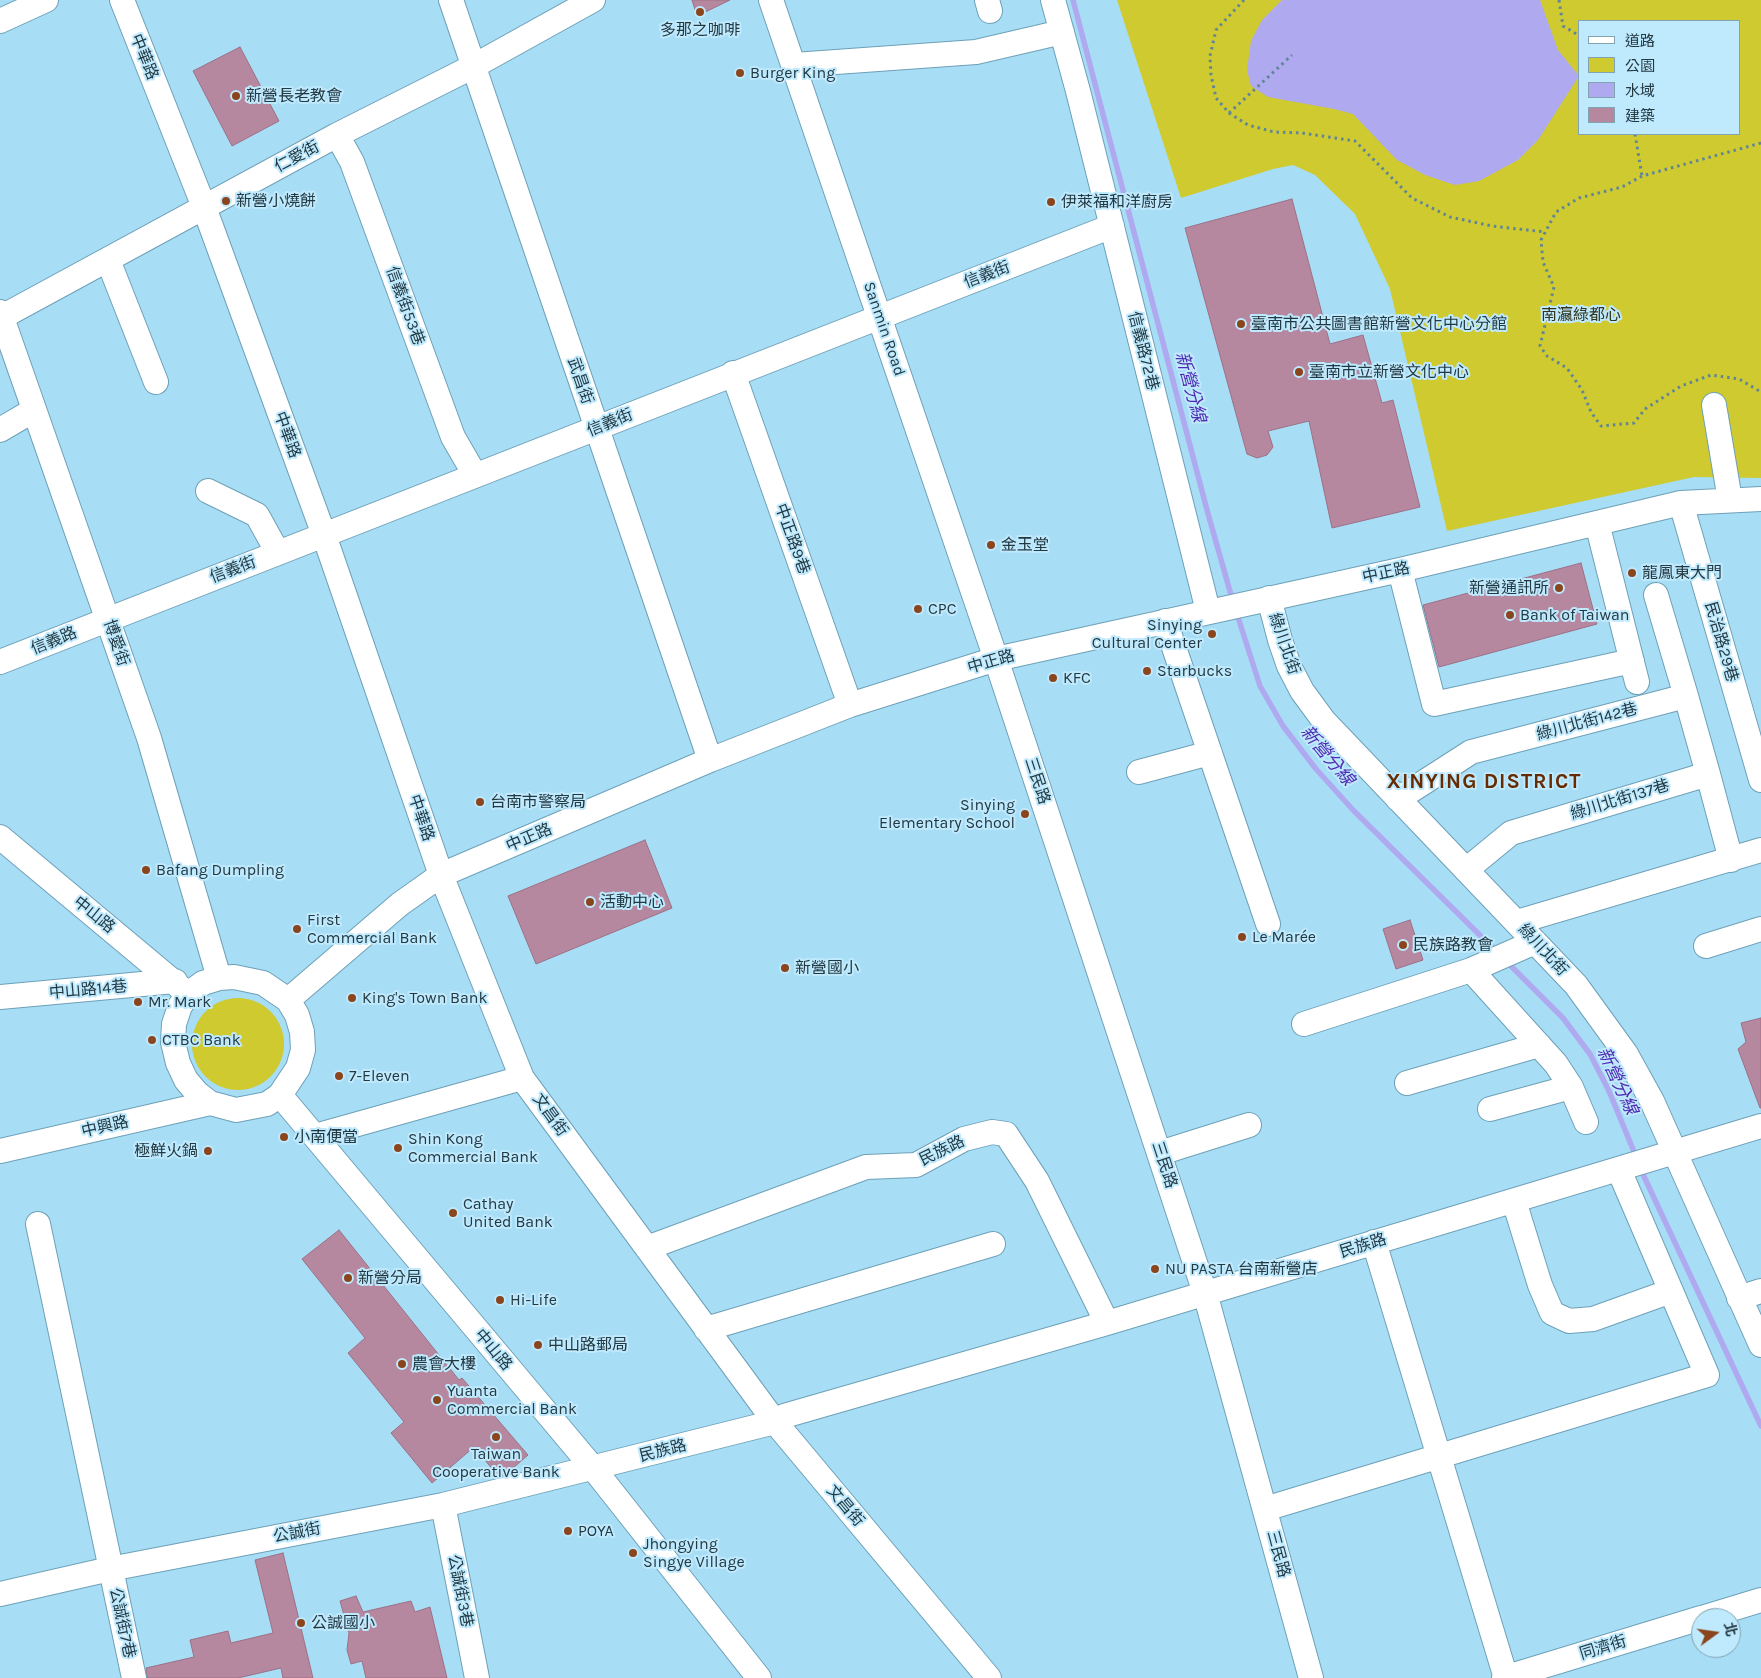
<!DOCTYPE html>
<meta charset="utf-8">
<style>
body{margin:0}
#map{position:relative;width:1761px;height:1678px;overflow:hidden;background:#a8ddf6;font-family:Karla,"Noto Sans TC",sans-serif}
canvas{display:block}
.legend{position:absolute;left:1578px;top:20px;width:162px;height:115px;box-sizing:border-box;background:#bfe9fd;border:1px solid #81a3b2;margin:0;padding:6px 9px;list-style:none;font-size:15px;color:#233942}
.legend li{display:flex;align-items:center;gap:10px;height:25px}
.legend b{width:25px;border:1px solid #81a3b2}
.north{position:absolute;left:1691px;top:1608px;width:50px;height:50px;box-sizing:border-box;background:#bfe9fd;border:1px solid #81a3b2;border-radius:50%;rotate:76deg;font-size:14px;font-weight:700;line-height:20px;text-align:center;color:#233942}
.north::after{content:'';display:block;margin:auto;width:18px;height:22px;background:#8b451d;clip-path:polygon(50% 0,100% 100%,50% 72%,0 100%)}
</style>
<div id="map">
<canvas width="1761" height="1678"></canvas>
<ul class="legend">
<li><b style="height:6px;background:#fff"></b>道路</li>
<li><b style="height:14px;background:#ceca30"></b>公園</li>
<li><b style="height:14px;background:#afa9f0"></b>水域</li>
<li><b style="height:14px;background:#b6889f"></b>建築</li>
</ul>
<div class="north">北</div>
</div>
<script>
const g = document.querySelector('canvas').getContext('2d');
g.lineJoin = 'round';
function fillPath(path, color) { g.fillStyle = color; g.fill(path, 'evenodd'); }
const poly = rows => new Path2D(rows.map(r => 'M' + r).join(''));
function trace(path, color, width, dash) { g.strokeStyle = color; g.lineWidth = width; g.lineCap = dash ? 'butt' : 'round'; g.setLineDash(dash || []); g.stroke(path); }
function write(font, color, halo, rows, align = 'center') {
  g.font = font + ' Karla,"Noto Sans TC",sans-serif'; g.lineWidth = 4; g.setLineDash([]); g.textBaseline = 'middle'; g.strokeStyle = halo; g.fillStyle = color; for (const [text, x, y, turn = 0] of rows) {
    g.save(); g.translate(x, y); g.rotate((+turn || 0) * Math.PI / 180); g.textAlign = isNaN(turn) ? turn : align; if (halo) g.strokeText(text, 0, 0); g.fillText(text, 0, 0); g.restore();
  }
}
fillPath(poly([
 [1117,0,1761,0,1761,478,1694,477,1447,531,1390,289,1355,214,1315,175,1293,165,1273,169,1181,198],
 [1580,21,1740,21,1740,134,1580,134],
 '192 1044a46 46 0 1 1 92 0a46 46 0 1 1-92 0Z'
]), '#ceca30');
fillPath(poly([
 [1282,0,1540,0,1558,50,1579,76,1538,140,1518,160,1479,181,1455,185,1425,175,1397,160,1353,114,1334,109,1268,97,1251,86,1247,70,1251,41,1262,20]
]), '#afa9f0');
trace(poly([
 [1073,0,1207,510,1233,602],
 [1236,611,1260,686,1283,726,1316,769,1354,811,1498,953],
 [1506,961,1563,1018,1590,1054,1609,1091,1637,1159],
 [1640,1168,1761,1426]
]), '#afa9f0', 5.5);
const building = poly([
 [692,0,730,0,697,16,692,0],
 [240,47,279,121,232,146,193,71,240,47],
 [1292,199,1330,344,1363,335,1382,403,1393,400,1420,507,1332,528,1309,421,1268,431,1273,447,1267,455,1257,458,1247,454,1185,228,1292,199],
 [1581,563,1597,624,1439,667,1423,605,1581,563],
 [645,840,672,908,536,964,508,896,645,840],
 [1410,920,1423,960,1396,969,1383,929,1410,920],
 [1761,1018,1761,1108,1760,1108,1738,1049,1746,1042,1741,1023,1761,1018],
 [339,1230,459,1380,462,1378,528,1455,505,1475,499,1477,474,1447,432,1483,391,1433,404,1422,348,1353,365,1338,302,1259,339,1230],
 [283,1553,313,1678,283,1678,281,1668,238,1678,147,1678,146,1668,194,1657,190,1640,228,1631,231,1643,273,1633,255,1560,283,1553],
 [356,1596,363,1612,411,1601,415,1612,430,1607,447,1678,366,1678,362,1661,351,1664,347,1650,349,1633,340,1601,356,1596]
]);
fillPath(building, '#b6889f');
trace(building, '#9c7086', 1);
const minor = poly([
 [122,0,204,207,324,535,441,875,522,1078,775,1422,989,1678],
 [451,0,710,760],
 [771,0,996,659,1205,1293,1311,1678],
 [987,0,990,11],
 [1053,0,1078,91,1208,611],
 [0,21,46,0],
 [794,65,976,52,1062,32],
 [337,135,352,162,453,437,475,475],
 [108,260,156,382],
 [0,312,149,738,219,978],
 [0,318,337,135,474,66,593,0],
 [733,373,850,705],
 [1714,405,1730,500],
 [0,430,34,410],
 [208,491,257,515,278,553],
 [1681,503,1761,780],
 [1597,523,1637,682],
 [1400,570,1434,704,1632,661],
 [1269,598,1280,640,1289,666,1302,691,1324,721,1576,985,1626,1054,1652,1101,1761,1345],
 [1165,621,1268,924],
 [0,662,1112,226],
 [1139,772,1210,753],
 [1708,774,1731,860],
 [1398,799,1471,752,1686,696,1656,595],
 [0,837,188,994],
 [1466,870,1511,833,1708,774,1686,696],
 [1517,922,1761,850],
 [1706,946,1761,929],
 [1471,970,1556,1064,1571,1087,1586,1122],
 [234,977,263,983,288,1000,297,1015,302,1032,303,1050,298,1068,280,1095,267,1104,236,1110,210,1103,197,1093,186,1080,178,1063,173,1042,174,1024,180,1006,188,994,203,983,219,978,234,977],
 [0,997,175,981],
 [288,1000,400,904,441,875,710,760,850,705,996,659,1400,570,1681,503,1761,499],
 [1304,1024,1471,970,1535,942],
 [1407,1083,1539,1045],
 [280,1095,593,1468,759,1678],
 [1490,1109,1571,1087],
 [315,1136,522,1078],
 [0,1151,210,1103],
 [1160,1153,1249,1125],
 [1514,1201,1540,1285,1552,1313,1569,1321,1593,1319,1671,1291],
 [38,1224,134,1678],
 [1374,1242,1506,1678],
 [647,1248,866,1167,916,1165,964,1139,992,1132,1006,1134,1037,1181,1107,1323],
 [1739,1298,1761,1291],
 [706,1329,993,1244],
 [443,1505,477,1678],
 [1265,1509,1707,1375,1619,1170],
 [0,1594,110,1569,443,1505,775,1422,784,1416,1107,1323,1761,1126],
 [1702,1618,1761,1600],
 [1504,1678,1701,1618]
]);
trace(minor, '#6da1b8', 26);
trace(poly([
 [1244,0,1216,30,1210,56,1211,75,1216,98,1229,113,1248,125,1274,132,1302,133,1355,141,1412,198,1450,217,1492,226,1545,232],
 [1559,0,1563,26,1580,36],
 [1229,113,1292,55],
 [1635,134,1642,176],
 [1761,143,1642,176,1622,187,1579,198,1556,212,1541,240,1543,262,1554,287,1540,346,1547,356,1567,368,1582,390,1591,412,1601,426,1634,423,1645,409,1681,386,1711,375,1739,379,1761,392]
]), '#618596', 3, [2.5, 4]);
trace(minor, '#fff', 24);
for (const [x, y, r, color] of [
 [700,12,5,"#8b451d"],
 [740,73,5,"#8b451d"],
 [236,96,5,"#8b451d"],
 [226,201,5,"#8b451d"],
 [1051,202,5,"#8b451d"],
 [1241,324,5,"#8b451d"],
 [1299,372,5,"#8b451d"],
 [991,545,5,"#8b451d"],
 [1632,573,5,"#8b451d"],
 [1559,588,5,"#8b451d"],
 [918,609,5,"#8b451d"],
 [1510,615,5,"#8b451d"],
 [1212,634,5,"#8b451d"],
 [1147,671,5,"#8b451d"],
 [1053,678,5,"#8b451d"],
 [480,802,5,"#8b451d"],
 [1025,814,5,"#8b451d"],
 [146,870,5,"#8b451d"],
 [590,902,5,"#8b451d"],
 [297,929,5,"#8b451d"],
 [1242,937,5,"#8b451d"],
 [1403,945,5,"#8b451d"],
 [785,968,5,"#8b451d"],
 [352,998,5,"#8b451d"],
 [138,1002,5,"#8b451d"],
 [152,1040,5,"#8b451d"],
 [339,1076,5,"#8b451d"],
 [284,1137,5,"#8b451d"],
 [398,1148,5,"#8b451d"],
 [208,1151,5,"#8b451d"],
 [453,1213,5,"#8b451d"],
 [1155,1269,5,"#8b451d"],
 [348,1278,5,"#8b451d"],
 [500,1300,5,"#8b451d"],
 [538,1345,5,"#8b451d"],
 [402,1364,5,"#8b451d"],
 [437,1400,5,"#8b451d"],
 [496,1437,5,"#8b451d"],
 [568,1531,5,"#8b451d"],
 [633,1553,5,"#8b451d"],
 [301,1623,5,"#8b451d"]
]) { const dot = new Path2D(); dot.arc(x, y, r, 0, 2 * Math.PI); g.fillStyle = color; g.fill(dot); trace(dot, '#bfe9fd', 2); }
write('16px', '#233942', '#bfe9fd', [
 ["多那之咖啡",700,30,"center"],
 ["Burger King",750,73],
 ["新營長老教會",246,96],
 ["新營小燒餅",236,201],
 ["伊萊福和洋廚房",1061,202],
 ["臺南市公共圖書館新營文化中心分館",1251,324],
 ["臺南市立新營文化中心",1309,372],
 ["金玉堂",1001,545],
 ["龍鳳東大門",1642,573],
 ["新營通訊所",1549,588,"right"],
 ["CPC",928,609],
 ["Bank of Taiwan",1520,615],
 ["Sinying",1202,625,"right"],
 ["Cultural Center",1202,643,"right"],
 ["Starbucks",1157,671],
 ["KFC",1063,678],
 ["台南市警察局",490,802],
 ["Sinying",1015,805,"right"],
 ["Elementary School",1015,823,"right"],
 ["Bafang Dumpling",156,870],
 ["活動中心",600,902],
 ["First",307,920],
 ["Commercial Bank",307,938],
 ["Le Marée",1252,937],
 ["民族路教會",1413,945],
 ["新營國小",795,968],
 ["King's Town Bank",362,998],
 ["Mr. Mark",148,1002],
 ["CTBC Bank",162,1040],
 ["7-Eleven",349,1076],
 ["小南便當",294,1137],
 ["Shin Kong",408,1139],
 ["Commercial Bank",408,1157],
 ["極鮮火鍋",198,1151,"right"],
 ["Cathay",463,1204],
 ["United Bank",463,1222],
 ["NU PASTA 台南新營店",1165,1269],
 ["新營分局",358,1278],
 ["Hi-Life",510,1300],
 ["中山路郵局",548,1345],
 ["農會大樓",412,1364],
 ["Yuanta",447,1391],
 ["Commercial Bank",447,1409],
 ["Taiwan",496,1454,"center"],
 ["Cooperative Bank",496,1472,"center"],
 ["POYA",578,1531],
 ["Jhongying",643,1544],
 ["Singye Village",643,1562],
 ["公誠國小",311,1623]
], 'left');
write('16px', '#233942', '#bfe9fd', [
 ["中華路",144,57,68],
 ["仁愛街",297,157,-28],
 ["信義街",987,275,-21],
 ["信義街53巷",405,306,70],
 ["Sanmin Road",884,329,71],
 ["信義路72巷",1143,351,76],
 ["武昌街",580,381,71],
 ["信義街",610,423,-22],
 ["中華路",287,435,70],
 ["中正路9巷",792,539,70],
 ["信義街",233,570,-21],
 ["中正路",1386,573,-12],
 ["信義路",54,641,-22],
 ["民治路29巷",1721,642,74],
 ["博愛街",116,643,71],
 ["綠川北街",1284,644,71],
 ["中正路",991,662,-16],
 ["綠川北街142巷",1587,722,-15],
 ["三民路",1037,781,72],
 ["綠川北街137巷",1620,800,-17],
 ["中華路",421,818,71],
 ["中正路",529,838,-23],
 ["中山路",94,915,39],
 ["綠川北街",1543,950,47],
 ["中山路14巷",88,990,-5],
 ["文昌街",550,1115,54],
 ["中興路",105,1127,-13],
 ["民族路",942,1151,-26],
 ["三民路",1164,1165,72],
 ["民族路",1363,1246,-17],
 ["中山路",493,1350,50],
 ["民族路",663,1451,-14],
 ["文昌街",845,1506,50],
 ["公誠街",297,1533,-11],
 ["三民路",1278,1554,75],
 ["公誠街3巷",460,1591,79],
 ["公誠街7巷",122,1623,78],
 ["同濟街",1603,1648,-17]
]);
write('16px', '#34331b', '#bfe9fd', [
 ["南瀛綠都心",1581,315]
]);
write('italic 18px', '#512cb3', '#bfe9fd', [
 ["新營分線",1190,387,75],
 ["新營分線",1327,756,50],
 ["新營分線",1617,1081,65]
]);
g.letterSpacing = '1px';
write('bold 21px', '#682b01', '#bfe9fd', [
 ["XINYING DISTRICT",1484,782]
]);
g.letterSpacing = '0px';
</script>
